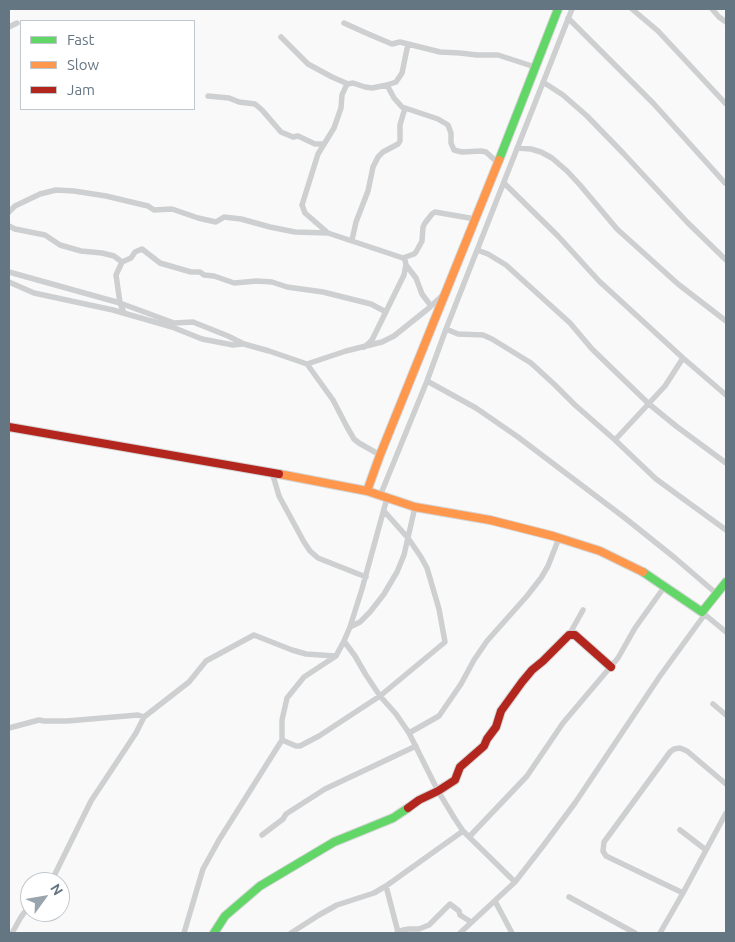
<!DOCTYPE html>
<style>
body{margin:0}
#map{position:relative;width:735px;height:942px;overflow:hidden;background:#f9f9f9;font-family:Ubuntu,sans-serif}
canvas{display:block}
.frame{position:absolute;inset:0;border:10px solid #657683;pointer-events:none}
.legend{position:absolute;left:20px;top:20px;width:175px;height:90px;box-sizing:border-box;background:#fff;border:1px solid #c1c8cd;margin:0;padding:6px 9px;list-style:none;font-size:15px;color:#657683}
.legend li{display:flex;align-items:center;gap:10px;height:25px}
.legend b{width:25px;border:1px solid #c1c8cd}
.north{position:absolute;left:20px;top:872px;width:50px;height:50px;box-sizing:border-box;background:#fff;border:1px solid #c1c8cd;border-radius:50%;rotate:58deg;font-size:14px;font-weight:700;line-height:20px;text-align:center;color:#657683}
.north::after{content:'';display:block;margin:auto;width:18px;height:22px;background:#99a4ac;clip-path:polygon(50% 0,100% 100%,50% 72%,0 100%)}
</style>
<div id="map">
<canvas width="735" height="942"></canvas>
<div class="frame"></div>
<ul class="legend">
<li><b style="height:6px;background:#63d668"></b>Fast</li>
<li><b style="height:6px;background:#ff974d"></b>Slow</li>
<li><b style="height:6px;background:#b3261e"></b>Jam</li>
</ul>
<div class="north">N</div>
</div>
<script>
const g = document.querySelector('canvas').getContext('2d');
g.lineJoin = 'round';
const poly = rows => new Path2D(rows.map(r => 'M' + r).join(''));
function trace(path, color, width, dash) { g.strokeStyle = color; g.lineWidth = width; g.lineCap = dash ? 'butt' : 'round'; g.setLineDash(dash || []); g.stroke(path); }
const fast = poly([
 [499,160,558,9],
 [643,572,702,612,726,582],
 [214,933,225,916,260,886,334,842,393,818,408,808]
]);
const slow = poly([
 [279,474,367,491,415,507,490,520,553,536,600,551,643,572],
 [367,491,380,455,499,160]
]);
const jam = poly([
 [9,427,279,474],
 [408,808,419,800,438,791,455,780,460,767,484,746,487,739,496,727,501,711,522,682,532,670,543,661,569,635,575,635,611,667]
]);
trace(fast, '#d5d6d7', 10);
trace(slow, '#d5d6d7', 10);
trace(jam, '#d5d6d7', 10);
trace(poly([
 [632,9,658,31,726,104],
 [712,9,719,17,726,22],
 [568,18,653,103,725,183],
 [344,23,366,33,392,44,400,42,440,52,460,53,477,55,498,55,535,67],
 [9,27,17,23],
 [281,37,308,64,332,77,348,84],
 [543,82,563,95,587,116,623,153,687,222,726,260],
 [387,85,394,98,402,107,438,119,448,125,451,133,451,143,454,150,462,152,481,151,486,152,498,163],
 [208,96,229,98,239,102,255,104,262,110,281,132,293,137,298,136,315,144,323,144],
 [517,148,531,149,541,152,552,158,567,171,580,185,617,229,678,284,726,321],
 [504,183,558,236,599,281,683,358,726,395],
 [9,212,15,206,40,194,56,190,74,191,106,196,148,206,154,210,172,209,198,218,216,222,224,217,241,219,270,227,295,232,328,233],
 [9,226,15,229,45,235,60,245,81,251,102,253,114,256,122,262],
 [352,240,356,222,368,191,373,167,378,157,383,152,398,144,400,141,400,125,405,108],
 [477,250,488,254,506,265,570,323,592,349,649,404,676,426,726,463],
 [403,258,414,254,416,252,422,241,423,227,425,223,432,214,435,212,475,219],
 [406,265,416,278,422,294,431,306],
 [9,272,120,303,174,323,193,322,228,336,244,344,269,351,307,364,333,400,347,427,354,439,359,443,380,455],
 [9,282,34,293,113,310,172,327,202,339,233,345,242,344],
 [124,313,120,303,116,275,122,262,131,258,135,252,142,249,160,263,191,272,200,272,204,275,214,276,234,283,257,281,272,282,287,287,323,292,371,304,386,312],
 [446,329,458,334,483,335,492,339,531,363,555,385,575,405,615,440,656,479,726,530],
 [364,347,368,344,372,340,404,275,406,265,405,260,403,258,328,233,305,213,302,205,318,154,334,128,341,108,342,95,346,86,348,84,353,83,365,87,372,88,387,85,396,82,402,73,408,44],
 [307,364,346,351,382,342,394,336,429,308,444,294],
 [427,381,476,408,518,437,625,518,675,558,717,594],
 [615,440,665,386,683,358],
 [272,472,279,496,304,542,310,551,318,558,366,577],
 [380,496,427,381,446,329,572,9],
 [703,613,726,632],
 [350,627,360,622,370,612,384,594,397,572,404,555,415,507],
 [569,635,583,610],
 [344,641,355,656,366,675,380,696,396,714,409,733,438,791,455,819,463,831,515,882],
 [713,704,726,715],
 [9,728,39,720,44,721,67,721,138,715,144,717,189,682,206,661,254,635,292,650,306,654,335,656],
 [409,733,439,716,461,684,474,660,487,641,527,596,541,578,548,566,559,538],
 [282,740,296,746,300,746,319,736,380,696,445,642,439,609,427,568,421,557,408,538,384,511],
 [680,830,706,850],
 [262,835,283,819,286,814,325,789,416,746],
 [469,837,527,776,563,723,618,658,635,628,665,586],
 [51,882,91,801,136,733,144,717],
 [386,886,398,932],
 [683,893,726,813],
 [569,897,635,933],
 [495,901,512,933],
 [12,933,21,917,30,905],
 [184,933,203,869,219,840,282,740,282,720,287,698,304,677,336,656,344,641,350,627,362,589,387,498],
 [291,933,319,915,337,905,374,893,386,886,463,831],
 [397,933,403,930,409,929,419,929,429,925,450,904,459,911,460,915,471,922],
 [460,933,515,882,543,846,575,803,660,676,705,614],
 [660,933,683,893,606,856,603,851,604,842,670,752,674,749,680,748,687,751,726,784]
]), '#cecfd0', 5.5);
trace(fast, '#63d668', 8);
trace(slow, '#ff974d', 8);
trace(jam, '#b3261e', 8);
</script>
